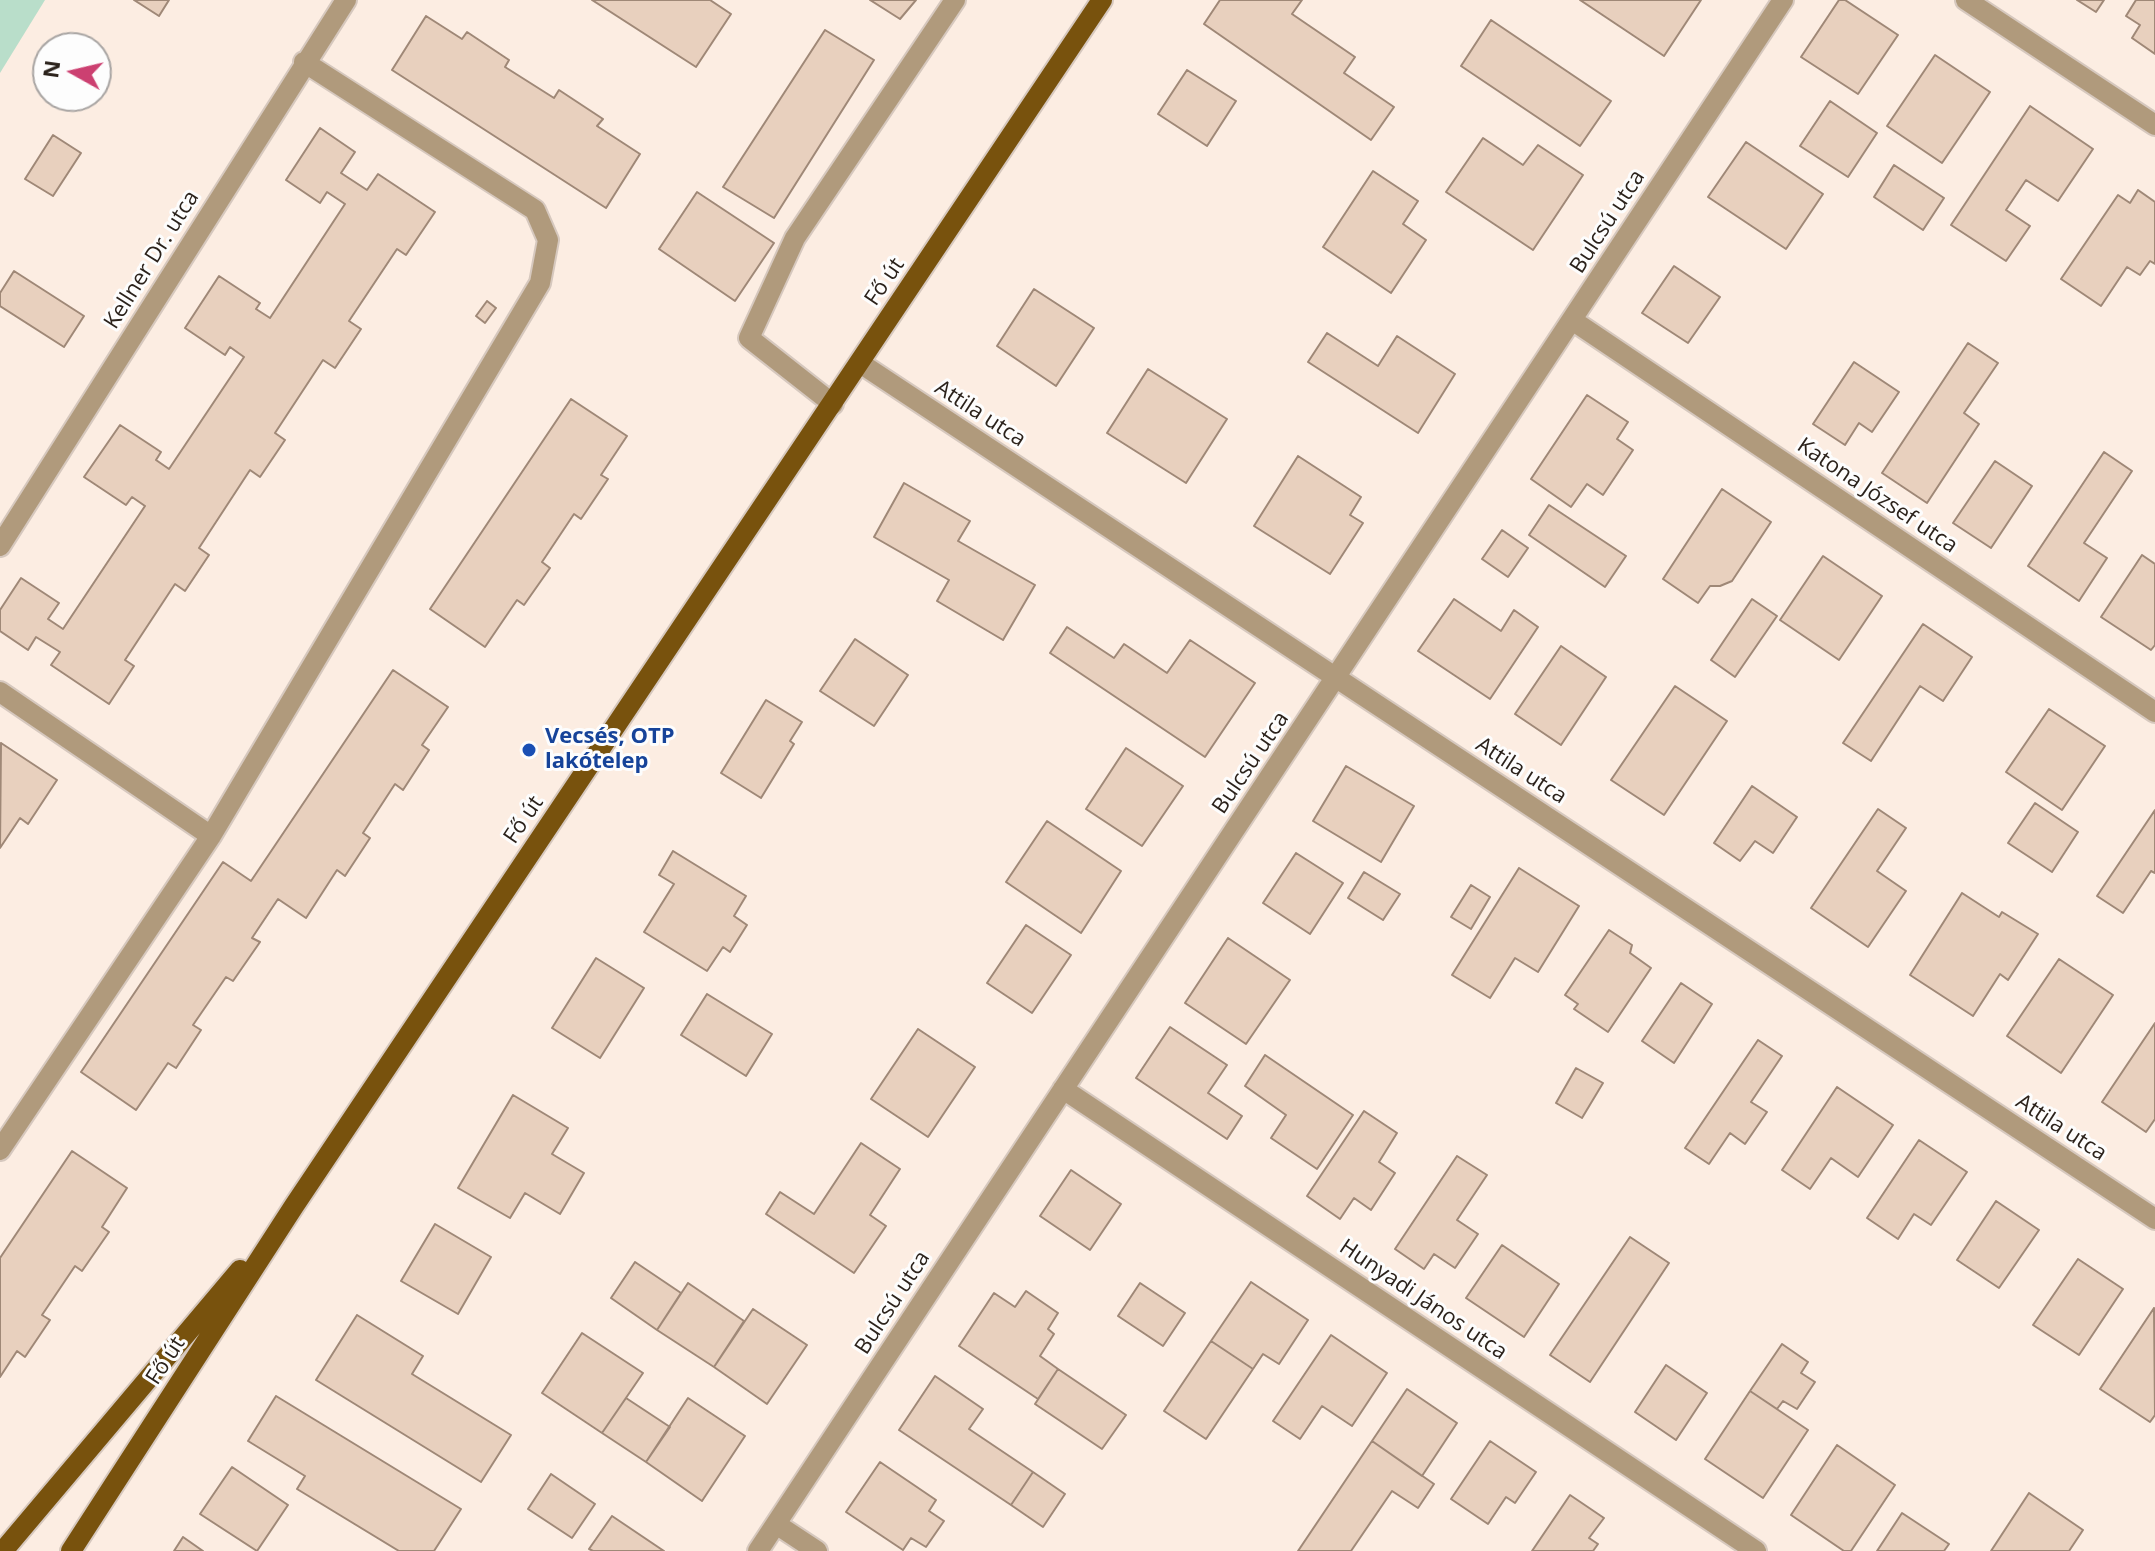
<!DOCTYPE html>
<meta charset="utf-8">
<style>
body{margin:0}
#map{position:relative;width:2155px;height:1551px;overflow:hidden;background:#fcede2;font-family:"Open Sans",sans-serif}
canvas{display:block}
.north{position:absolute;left:32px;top:32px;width:80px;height:80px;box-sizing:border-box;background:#fdfdfd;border:2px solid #a9a5a3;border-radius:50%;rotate:278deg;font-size:22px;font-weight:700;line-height:32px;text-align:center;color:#2b221b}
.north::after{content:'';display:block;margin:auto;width:28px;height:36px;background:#cc4071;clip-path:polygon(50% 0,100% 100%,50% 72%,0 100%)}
</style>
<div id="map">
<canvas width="2155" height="1551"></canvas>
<div class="north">N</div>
</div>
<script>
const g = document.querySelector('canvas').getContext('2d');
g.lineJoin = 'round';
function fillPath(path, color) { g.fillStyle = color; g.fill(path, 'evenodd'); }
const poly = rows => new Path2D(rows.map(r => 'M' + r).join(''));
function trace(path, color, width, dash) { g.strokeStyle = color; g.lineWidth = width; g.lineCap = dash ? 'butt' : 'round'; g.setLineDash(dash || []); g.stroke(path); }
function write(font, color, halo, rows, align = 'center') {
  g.font = font + ' "Open Sans",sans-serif'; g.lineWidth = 6; g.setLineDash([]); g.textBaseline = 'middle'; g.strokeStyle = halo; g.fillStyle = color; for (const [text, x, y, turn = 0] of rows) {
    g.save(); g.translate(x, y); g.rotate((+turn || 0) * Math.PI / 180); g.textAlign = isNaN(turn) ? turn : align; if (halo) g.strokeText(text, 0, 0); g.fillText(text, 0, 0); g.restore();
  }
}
fillPath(poly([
 [0,0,45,0,0,73]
]), '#b9deca');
const building = poly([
 [134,0,169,0,159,16,134,0],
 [592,0,710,0,731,14,696,67,592,0],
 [870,0,916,0,900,19,870,0],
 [1220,0,1302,0,1292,14,1355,57,1344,73,1394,107,1371,140,1204,24,1220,0],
 [1580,0,1701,0,1664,56,1580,0],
 [1839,0,1845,0,1898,35,1858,94,1801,57,1839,0],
 [2077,0,2104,0,2096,12,2077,0],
 [2136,0,2155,0,2155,54,2132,38,2140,25,2126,16,2136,0],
 [426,16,462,39,467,32,509,60,505,67,554,98,559,90,603,119,597,126,640,154,606,208,392,70,426,16],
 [1491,20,1611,101,1580,146,1461,66,1491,20],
 [825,30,874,60,774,218,723,187,825,30],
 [1935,55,1990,92,1942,163,1887,126,1935,55],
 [1187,70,1236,101,1207,146,1158,114,1187,70],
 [1830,101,1877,133,1848,177,1800,146,1830,101],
 [2030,106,2093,149,2058,201,2026,180,2006,210,2030,226,2006,261,1951,225,2030,106],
 [320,128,355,152,341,173,367,190,378,174,435,212,406,255,397,249,349,321,361,329,335,368,323,360,275,433,285,440,260,477,250,470,199,548,209,555,185,591,175,584,125,660,134,666,109,704,51,665,60,652,36,637,28,650,0,631,0,610,21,578,59,603,48,619,63,629,145,506,132,497,126,505,84,477,120,425,161,452,156,460,169,469,244,357,230,347,225,355,185,328,219,276,260,303,256,309,270,318,345,204,327,192,320,203,286,180,320,128],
 [53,135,81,153,53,196,25,179,53,135],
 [1483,138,1523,165,1538,145,1583,175,1533,250,1446,192,1483,138],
 [1746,142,1823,194,1786,249,1708,197,1746,142],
 [1894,165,1944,198,1923,230,1874,197,1894,165],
 [1373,171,1418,201,1403,224,1426,240,1391,293,1323,247,1373,171],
 [2138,190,2155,202,2155,264,2150,261,2140,275,2127,267,2101,306,2061,279,2118,195,2130,203,2138,190],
 [697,192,774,243,735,301,659,249,697,192],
 [1674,266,1720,297,1688,343,1642,313,1674,266],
 [14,271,84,316,64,347,0,306,0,293,14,271],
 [1034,289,1094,328,1056,386,997,346,1034,289],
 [487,301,496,308,485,323,476,316,487,301],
 [1327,333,1378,366,1397,336,1455,374,1418,433,1308,362,1327,333],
 [1968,343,1998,363,1964,413,1979,424,1927,503,1882,473,1968,343],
 [1854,362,1899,392,1872,432,1859,423,1845,445,1813,424,1854,362],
 [1148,369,1227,419,1186,483,1107,433,1148,369],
 [1587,395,1628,422,1617,439,1633,450,1603,495,1587,484,1571,507,1531,479,1587,395],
 [571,399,627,436,601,475,608,479,581,519,574,514,542,562,550,568,524,605,517,600,485,647,430,609,571,399],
 [2104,452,2132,471,2084,543,2107,558,2079,601,2028,566,2104,452],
 [1298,456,1361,497,1350,515,1363,523,1330,574,1254,526,1298,456],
 [1995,461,2032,486,1991,548,1953,523,1995,461],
 [904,483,970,521,958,541,1035,585,1003,640,937,601,949,580,874,537,904,483],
 [1722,489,1771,522,1732,581,1720,586,1710,586,1698,603,1663,579,1722,489],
 [1549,505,1626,556,1605,587,1529,535,1549,505],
 [1502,530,1528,548,1508,577,1482,559,1502,530],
 [2142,555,2155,564,2155,645,2151,650,2101,617,2142,555],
 [1823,556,1882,596,1839,660,1780,620,1823,556],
 [1454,599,1501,631,1514,610,1538,627,1490,699,1418,651,1454,599],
 [1752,599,1777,616,1735,677,1711,660,1752,599],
 [1923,624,1972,657,1943,701,1920,686,1871,761,1843,743,1923,624],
 [1067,627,1114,658,1124,644,1167,673,1190,640,1255,683,1205,757,1050,653,1067,627],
 [855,639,908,675,874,726,820,691,855,639],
 [1561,646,1606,677,1561,745,1515,714,1561,646],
 [393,670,448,707,422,745,429,750,403,790,395,784,363,833,370,838,345,876,337,870,306,918,278,899,252,938,260,942,233,981,226,977,193,1025,201,1030,176,1068,168,1063,136,1110,81,1072,223,862,251,881,393,670],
 [1675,686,1727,721,1664,815,1611,780,1675,686],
 [766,700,802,722,790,741,794,744,761,798,721,773,766,700],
 [2049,709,2105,746,2062,810,2006,772,2049,709],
 [1,743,57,780,28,824,20,818,0,848,1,743],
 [1126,748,1183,786,1142,846,1086,809,1126,748],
 [1346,766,1414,806,1381,862,1313,821,1346,766],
 [1752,786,1797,817,1773,853,1755,841,1740,861,1714,843,1752,786],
 [2035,803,2078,832,2052,872,2008,843,2035,803],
 [1878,809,1906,828,1877,871,1906,891,1868,947,1811,908,1878,809],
 [2155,810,2155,873,2151,871,2123,913,2097,896,2155,810],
 [1047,821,1121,871,1081,933,1006,882,1047,821],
 [673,851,746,896,734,916,747,925,730,952,723,947,707,971,644,932,674,884,659,875,673,851],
 [1296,853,1343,883,1310,934,1263,903,1296,853],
 [1519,868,1579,906,1538,972,1515,958,1490,998,1452,975,1519,868],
 [1364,872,1400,894,1383,920,1348,898,1364,872],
 [1471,885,1490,897,1471,929,1451,917,1471,885],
 [1962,893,1999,917,2002,912,2038,934,2008,980,2000,974,1973,1016,1910,975,1962,893],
 [1026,925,1071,955,1032,1013,987,983,1026,925],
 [1609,930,1632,945,1630,953,1651,968,1608,1032,1574,1009,1578,1004,1565,995,1609,930],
 [1228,938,1290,980,1246,1044,1185,1003,1228,938],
 [596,958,644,988,600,1058,552,1028,596,958],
 [2059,959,2113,995,2061,1073,2007,1036,2059,959],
 [1681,983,1712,1004,1674,1063,1642,1041,1681,983],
 [707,994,772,1034,746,1076,681,1035,707,994],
 [2155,1023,2155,1119,2146,1132,2102,1102,2155,1023],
 [1170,1027,1227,1065,1208,1093,1242,1116,1227,1139,1136,1078,1170,1027],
 [918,1029,975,1067,928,1137,871,1099,918,1029],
 [1758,1040,1782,1056,1751,1102,1767,1112,1745,1144,1730,1133,1709,1164,1685,1148,1758,1040],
 [1265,1055,1353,1115,1317,1169,1271,1138,1286,1115,1245,1086,1265,1055],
 [1576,1068,1603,1083,1582,1118,1556,1103,1576,1068],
 [1837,1087,1893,1125,1858,1177,1831,1158,1810,1189,1782,1170,1837,1087],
 [513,1095,568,1128,552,1154,584,1173,560,1214,525,1193,510,1218,458,1188,513,1095],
 [1364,1111,1397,1133,1379,1162,1395,1173,1371,1210,1354,1198,1340,1219,1307,1196,1364,1111],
 [1919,1140,1967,1172,1931,1225,1914,1214,1898,1239,1867,1218,1919,1140],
 [861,1143,900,1169,870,1215,886,1226,854,1273,766,1214,780,1192,814,1214,861,1143],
 [72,1151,127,1188,102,1227,109,1232,82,1271,75,1266,42,1315,50,1320,25,1357,17,1351,0,1377,0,1258,72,1151],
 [1457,1156,1487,1175,1457,1220,1478,1234,1455,1268,1434,1254,1424,1269,1395,1249,1457,1156],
 [1071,1170,1121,1204,1090,1250,1040,1216,1071,1170],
 [1996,1201,2039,1230,1999,1288,1957,1260,1996,1201],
 [435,1224,491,1257,458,1314,401,1281,435,1224],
 [1630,1237,1669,1263,1590,1382,1550,1355,1630,1237],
 [1502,1245,1559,1284,1524,1337,1466,1298,1502,1245],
 [2078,1259,2123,1289,2079,1355,2033,1325,2078,1259],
 [635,1262,681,1293,657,1330,611,1298,635,1262],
 [1251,1282,1308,1320,1279,1364,1263,1354,1253,1369,1211,1341,1251,1282],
 [688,1283,744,1321,714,1367,657,1330,688,1283],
 [1140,1283,1185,1313,1163,1346,1118,1316,1140,1283],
 [1026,1291,1058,1313,1048,1329,1054,1334,1040,1356,1058,1369,1038,1399,959,1346,994,1293,1015,1307,1026,1291],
 [2154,1308,2155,1415,2150,1422,2100,1389,2154,1308],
 [753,1309,807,1345,767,1404,714,1367,753,1309],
 [357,1315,423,1356,412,1374,511,1435,481,1482,316,1380,357,1315],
 [582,1333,643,1373,602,1433,542,1393,582,1333],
 [1331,1335,1387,1373,1352,1426,1322,1406,1300,1439,1273,1421,1331,1335],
 [1211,1341,1253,1369,1206,1439,1164,1411,1211,1341],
 [1782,1344,1808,1362,1801,1373,1815,1382,1797,1409,1783,1401,1777,1409,1750,1391,1782,1344],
 [1666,1365,1707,1393,1676,1440,1635,1412,1666,1365],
 [1058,1369,1126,1415,1102,1449,1035,1404,1058,1369],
 [935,1376,983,1409,969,1429,1033,1472,1011,1505,899,1430,935,1376],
 [1407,1389,1457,1423,1422,1476,1372,1441,1407,1389],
 [1750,1391,1808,1430,1763,1498,1705,1459,1750,1391],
 [276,1396,461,1509,434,1551,399,1551,297,1489,305,1476,248,1441,276,1396],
 [626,1398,670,1427,646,1462,602,1433,626,1398],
 [688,1398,745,1436,702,1501,646,1462,688,1398],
 [1372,1441,1434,1484,1418,1508,1392,1491,1351,1551,1298,1551,1372,1441],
 [1490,1441,1536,1472,1515,1503,1506,1497,1488,1524,1451,1499,1490,1441],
 [1837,1445,1895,1485,1851,1551,1844,1551,1791,1515,1837,1445],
 [880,1462,936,1500,929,1511,944,1521,926,1547,911,1538,903,1550,846,1512,880,1462],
 [232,1467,288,1505,257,1551,200,1514,232,1467],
 [1033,1472,1065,1494,1043,1527,1011,1505,1033,1472],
 [551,1474,595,1504,572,1538,528,1509,551,1474],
 [2029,1493,2083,1530,2069,1551,1991,1551,2029,1493],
 [1570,1495,1604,1518,1589,1538,1598,1544,1593,1551,1532,1551,1570,1495],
 [1902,1513,1949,1544,1944,1551,1877,1551,1902,1513],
 [612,1516,664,1551,593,1551,589,1549,612,1516],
 [183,1537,203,1551,174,1551,183,1537]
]);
fillPath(building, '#e8d0be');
trace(building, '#9f8877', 2);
const minor = poly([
 [1966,0,2155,125],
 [1572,320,2155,712],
 [860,363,2155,1219],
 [833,404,749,338,795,238,955,0],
 [0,546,346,0],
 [0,692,211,836],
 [1063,1089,1756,1551],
 [0,1150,211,836,540,283,548,240,535,210,304,62],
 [776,1524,817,1551],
 [758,1551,1783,0]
]);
const major = poly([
 [3,1551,240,1270],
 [71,1551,294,1206,1102,0]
]);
trace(minor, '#d6c8be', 24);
trace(major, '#d6c8be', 24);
trace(minor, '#b09a7c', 20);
trace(major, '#78520d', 20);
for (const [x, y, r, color] of [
 [529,750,8,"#1a4fb4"]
]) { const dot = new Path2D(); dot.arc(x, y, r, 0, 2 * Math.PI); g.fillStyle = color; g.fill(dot); trace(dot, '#fdfdfd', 3); }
write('22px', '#2b221b', '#fdfdfd', [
 ["Bulcsú utca",1608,222,-57],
 ["Kellner Dr. utca",152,260,-58],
 ["Fő út",885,282,-56],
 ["Attila utca",980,414,33],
 ["Katona József utca",1877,496,34],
 ["Bulcsú utca",1251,763,-56],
 ["Attila utca",1521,771,33],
 ["Fő út",524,820,-56],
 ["Attila utca",2061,1128,33],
 ["Hunyadi János utca",1423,1300,34],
 ["Bulcsú utca",893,1303,-57],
 ["Fő út",166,1361,-57]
]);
write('bold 22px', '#164399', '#fdfdfd', [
 ["Vecsés, OTP",545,737],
 ["lakótelep",545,762]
], 'left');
</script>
